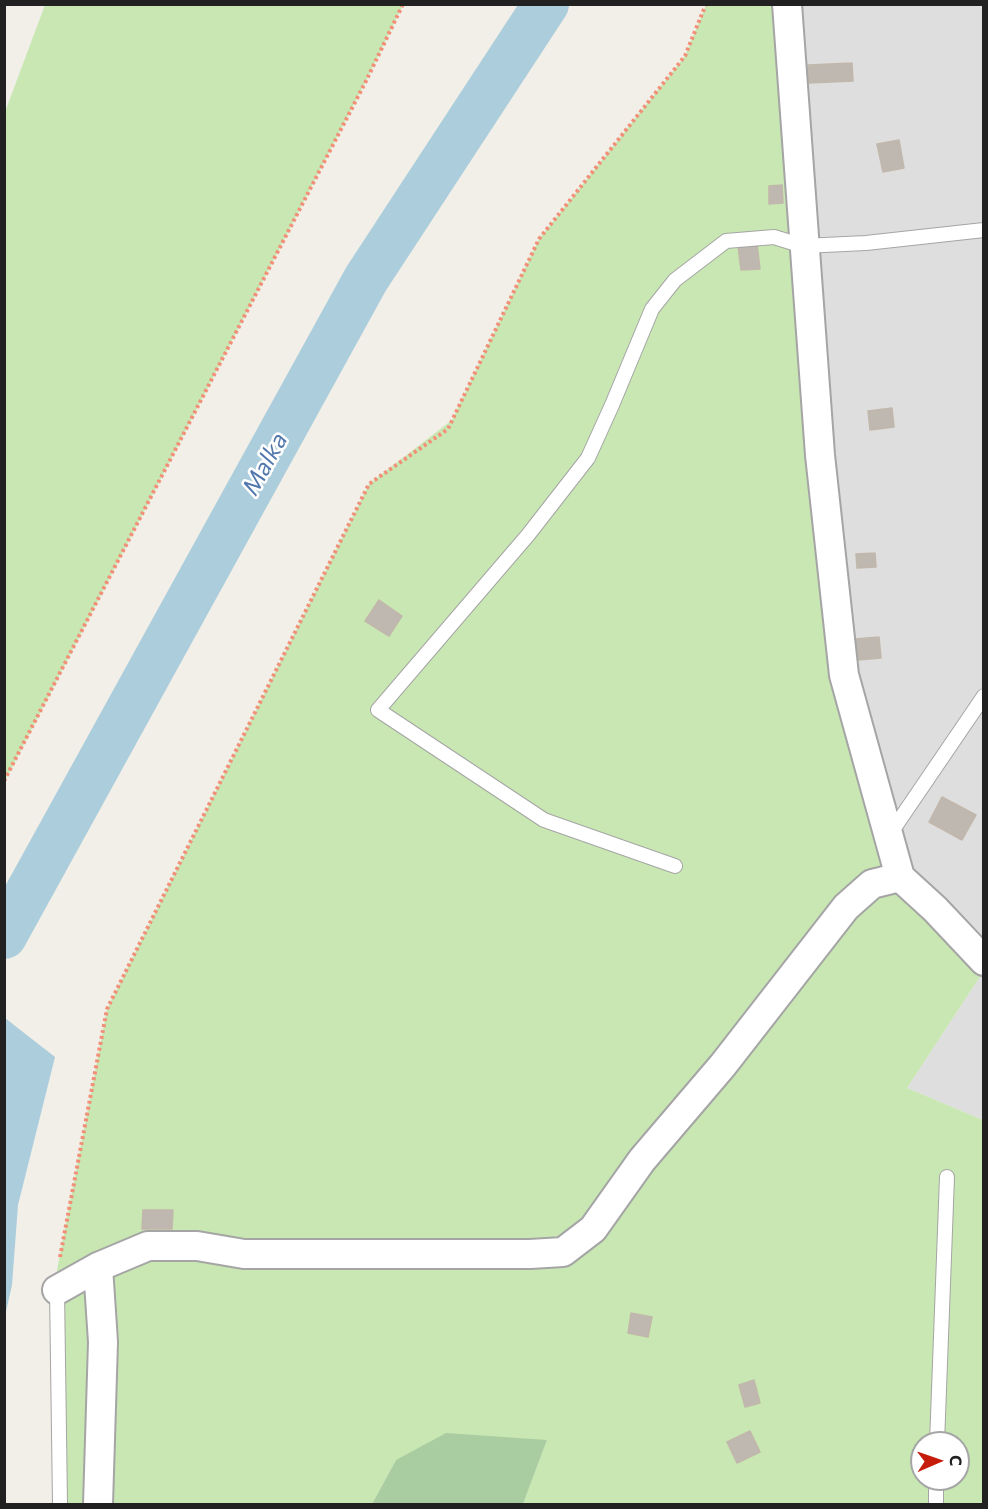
<!DOCTYPE html>
<meta charset="utf-8">
<style>
body{margin:0}
#map{position:relative;width:988px;height:1509px;overflow:hidden;background:#f1efe8;font-family:Commissioner,sans-serif}
canvas{display:block}
.frame{position:absolute;inset:0;border:6px solid #212121;pointer-events:none}
.north{position:absolute;left:910px;top:1431px;width:60px;height:60px;box-sizing:border-box;background:#fff;border:2px solid #a6a6a6;border-radius:50%;rotate:88deg;font-size:16px;font-weight:700;line-height:24px;text-align:center;color:#212121}
.north::after{content:'';display:block;margin:auto;width:21px;height:27px;background:#c61c0c;clip-path:polygon(50% 0,100% 100%,50% 72%,0 100%)}
</style>
<div id="map">
<canvas width="988" height="1509"></canvas>
<div class="frame"></div>
<div class="north">С</div>
</div>
<script>
const g = document.querySelector('canvas').getContext('2d');
g.lineJoin = 'round';
function fillPath(path, color) { g.fillStyle = color; g.fill(path, 'evenodd'); }
const poly = rows => new Path2D(rows.map(r => 'M' + r).join(''));
function trace(path, color, width, dash) { g.strokeStyle = color; g.lineWidth = width; g.lineCap = dash ? 'butt' : 'round'; g.setLineDash(dash || []); g.stroke(path); }
function write(font, color, halo, rows, align = 'center') {
  g.font = font + ' Commissioner,sans-serif'; g.lineWidth = 5; g.setLineDash([]); g.textBaseline = 'middle'; g.strokeStyle = halo; g.fillStyle = color; for (const [text, x, y, turn = 0] of rows) {
    g.save(); g.translate(x, y); g.rotate((+turn || 0) * Math.PI / 180); g.textAlign = isNaN(turn) ? turn : align; if (halo) g.strokeText(text, 0, 0); g.fillText(text, 0, 0); g.restore();
  }
}
fillPath(poly([
 [787,5,983,5,983,961,900,877,844,675],
 [983,972,983,1120,907,1088]
]), '#dfdede');
fillPath(poly([
 [45,5,403,5,367,79,5,781,5,112],
 [706,5,787,5,844,675,900,877,983,972,907,1088,983,1120,983,1504,523,1504,547,1440,396,1460,372,1504,60,1504,57,1270,107,1009,369,484,452,420,539,239,685,56],
 [922,1443,958,1443,958,1479,922,1479]
]), '#c8e7b2');
fillPath(poly([
 [446,1433,547,1440,523,1504,372,1504,396,1460]
]), '#a9cda0');
fillPath(poly([
 [5,1018,55,1057,18,1205,12,1285,5,1316]
]), '#accddb');
trace(poly([
 [4,936,366,279,546,4]
]), '#accddb', 46);
const building = poly([
 [852,63,853,81,809,83,808,65,852,63],
 [899,140,904,168,883,172,877,144,899,140],
 [782,185,783,203,769,204,769,186,782,185],
 [757,244,760,269,741,270,738,246,757,244],
 [892,408,894,427,870,430,868,411,892,408],
 [875,553,876,567,857,568,856,554,875,553],
 [379,600,402,616,389,636,365,621,379,600],
 [879,637,881,658,858,660,855,639,879,637],
 [942,797,976,815,962,840,929,822,942,797],
 [143,1210,173,1210,172,1229,142,1229,143,1210],
 [631,1313,652,1317,648,1337,628,1333,631,1313],
 [754,1380,760,1403,745,1407,739,1385,754,1380],
 [750,1431,760,1452,737,1463,727,1442,750,1431]
]);
fillPath(building, '#beb8b1');
trace(building, '#c2b7ab', 1.5);
const lane = poly([
 [890,834,984,696],
 [675,866,544,820,378,710,528,535,588,458,612,405,652,309,675,280,726,241,774,237,803,246,866,243,984,230],
 [57,1290,60,1504],
 [937,1443,947,1177],
 [936,1504,936,1479]
]);
const street = poly([
 [787,4,820,455,844,675,900,877],
 [98,1267,103,1342,98,1504],
 [57,1290,98,1267,148,1246,197,1246,244,1254,530,1254,563,1252,593,1229,642,1160,723,1065,846,907,872,884,900,877,935,909,984,961]
]);
trace(lane, '#a5a5a5', 16);
trace(street, '#a5a5a5', 32);
trace(poly([
 [4,781,367,79,403,4],
 [60,1257,107,1009,369,484,448,429,539,239,685,56,706,4]
]), '#f28f78', 4, [3, 3]);
trace(lane, '#fff', 14);
trace(street, '#fff', 28);
write('italic 24px', '#5277ac', '#fff', [
 ["Malka",265,464,-61]
]);
</script>
